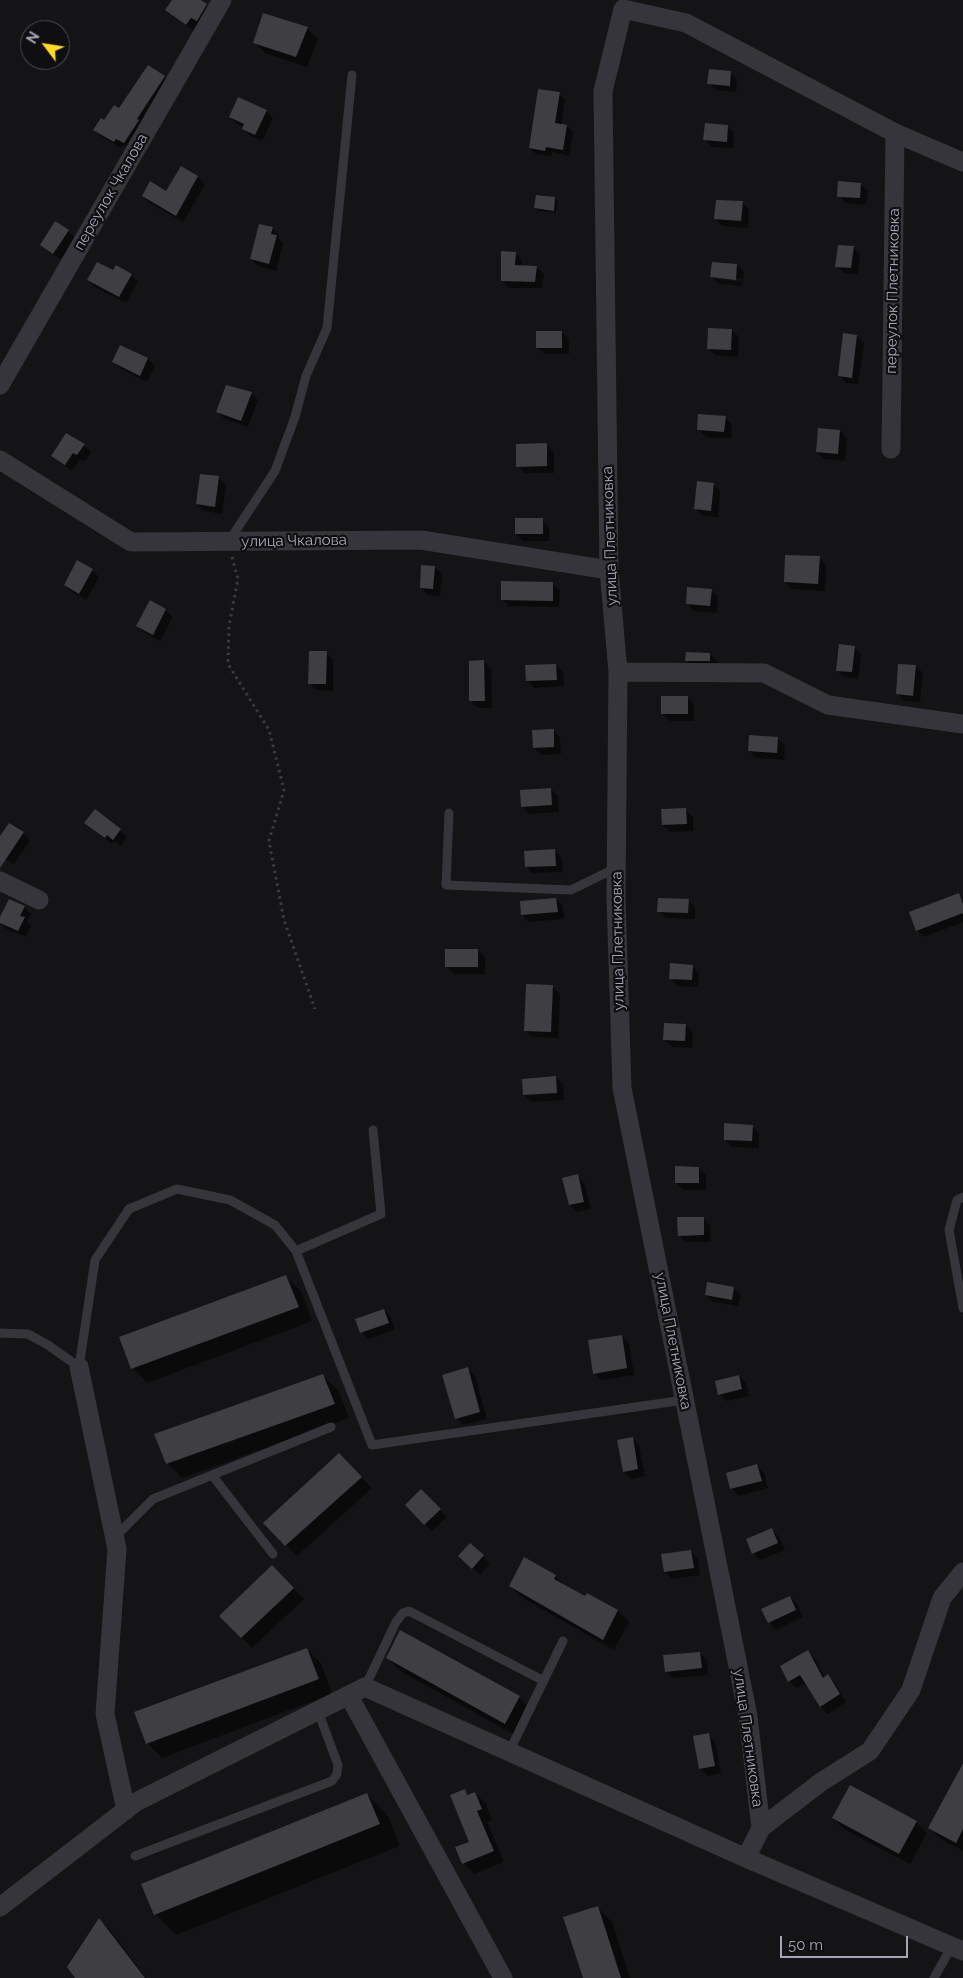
<!DOCTYPE html>
<meta charset="utf-8">
<style>
body{margin:0}
#map{position:relative;width:963px;height:1978px;overflow:hidden;background:#141416;font-family:Raleway,sans-serif}
canvas{display:block}
.north{position:absolute;left:20px;top:20px;width:50px;height:50px;box-sizing:border-box;background:#0f0f11;border:1px solid #4b4c53;border-radius:50%;rotate:301deg;font-size:14px;font-weight:700;line-height:20px;text-align:center;color:#a5a7b7}
.north::after{content:'';display:block;margin:auto;width:18px;height:22px;background:#fcda25;clip-path:polygon(50% 0,100% 100%,50% 72%,0 100%)}
.scale{position:absolute;left:780px;top:1936px;width:128px;height:22px;box-sizing:border-box;border:2px solid #a5a7b7;border-top:0;padding-left:6px;font-size:15px;line-height:18px;white-space:nowrap;color:#a5a7b7;-webkit-text-stroke:4px #0f0f11;paint-order:stroke}
</style>
<div id="map">
<canvas width="963" height="1978"></canvas>
<div class="north">N</div>
<div class="scale">50 m</div>
</div>
<script>
const g = document.querySelector('canvas').getContext('2d');
g.lineJoin = 'round';
function fillPath(path, color) { g.fillStyle = color; g.fill(path, 'evenodd'); }
const poly = rows => new Path2D(rows.map(r => 'M' + r).join(''));
function trace(path, color, width, dash) { g.strokeStyle = color; g.lineWidth = width; g.lineCap = dash ? 'butt' : 'round'; g.setLineDash(dash || []); g.stroke(path); }
function write(font, color, halo, rows, align = 'center') {
  g.font = font + ' Raleway,sans-serif'; g.lineWidth = 4.5; g.setLineDash([]); g.textBaseline = 'middle'; g.strokeStyle = halo; g.fillStyle = color; for (const [text, x, y, turn = 0] of rows) {
    g.save(); g.translate(x, y); g.rotate((+turn || 0) * Math.PI / 180); g.textAlign = isNaN(turn) ? turn : align; if (halo) g.strokeText(text, 0, 0); g.fillText(text, 0, 0); g.restore();
  }
}
fillPath(poly([
 [173,0,199,0,213,12,194,31,174,17,166,10],
 [307,28,318,39,307,67,265,53,254,42],
 [730,72,737,79,736,92,716,90,709,83],
 [164,77,171,84,131,149,123,145,121,148,102,137,95,130],
 [559,93,565,100,561,125,567,126,573,132,569,156,552,152,551,156,536,154,530,148],
 [266,111,273,118,262,141,251,136,244,129,244,127,237,124,230,116],
 [727,126,734,133,733,148,712,147,705,140],
 [182,167,198,177,205,184,183,222,150,203,143,196,166,193],
 [860,184,868,191,866,205,846,203,839,196],
 [554,198,558,201,556,213,539,211,535,208],
 [742,202,749,209,748,228,722,226,715,219],
 [272,228,279,235,279,239,283,243,276,271,258,266,251,259],
 [68,231,75,238,61,260,41,245],
 [853,247,860,255,858,275,844,273,837,266],
 [515,253,522,260,522,266,536,267,544,274,542,288,509,288,502,280],
 [737,265,744,272,742,286,719,284,712,277],
 [718,277,742,279,742,282,718,279],
 [113,272,131,275,138,282,126,303,95,287,88,280],
 [732,330,739,337,738,357,715,355,708,348],
 [562,332,569,339,569,354,545,354,537,347],
 [857,336,864,343,858,384,846,383,839,375],
 [121,346,148,359,155,366,147,382,121,369,113,362],
 [251,393,258,400,248,427,225,419,218,412],
 [725,417,732,424,731,439,706,437,698,430],
 [840,431,847,438,845,461,824,459,817,452],
 [67,434,84,445,91,452,85,461,80,459,72,471,53,456],
 [546,445,554,452,554,473,525,473,518,466],
 [219,478,226,485,222,514,204,511,197,504],
 [713,484,720,491,718,517,703,516,696,509],
 [542,520,549,527,549,541,523,541,516,534],
 [819,557,826,565,825,591,792,589,785,582],
 [435,567,442,574,440,596,428,595,421,588],
 [92,570,99,577,86,600,72,592,65,585],
 [552,583,560,590,559,607,509,606,502,599],
 [711,590,718,597,717,613,694,611,687,604],
 [150,602,166,610,173,617,160,641,145,633,138,626],
 [854,647,861,654,858,679,844,677,837,670],
 [326,653,333,660,333,691,316,690,309,683],
 [710,654,717,661,717,668,694,668,687,661],
 [484,661,491,669,492,708,478,708,471,701],
 [556,665,563,672,564,686,534,688,527,680],
 [916,666,923,673,920,702,904,701,897,693],
 [687,697,694,704,694,721,670,721,662,714],
 [553,730,560,737,561,754,541,755,534,748],
 [777,738,785,745,784,760,757,758,750,751],
 [551,789,558,796,559,812,529,814,522,806],
 [686,810,693,817,693,831,670,832,663,825],
 [95,811,127,837,121,846,114,841,112,844,93,829],
 [23,833,30,840,14,864,0,856,0,839],
 [555,851,562,858,563,872,533,873,526,866],
 [958,895,963,899,963,922,924,937,917,930],
 [556,899,563,906,564,919,529,922,522,915],
 [688,900,695,908,695,919,666,918,659,911],
 [24,907,31,914,27,922,31,925,26,937,6,929,0,922,0,920],
 [478,950,485,957,485,974,454,974,447,967],
 [692,966,699,973,698,987,678,986,671,978],
 [527,985,553,987,560,994,558,1038,532,1037,525,1030],
 [686,1025,693,1032,692,1048,672,1047,665,1040],
 [556,1077,563,1084,564,1100,531,1102,524,1095],
 [752,1126,759,1133,759,1148,732,1147,725,1140],
 [699,1168,706,1175,706,1190,683,1190,676,1183],
 [577,1176,584,1183,591,1209,577,1212,570,1205],
 [703,1218,710,1225,711,1242,686,1242,679,1235],
 [286,1277,301,1291,312,1321,147,1383,133,1368],
 [734,1288,741,1295,738,1306,713,1302,706,1295],
 [384,1310,391,1317,395,1330,368,1339,361,1332],
 [622,1336,629,1343,634,1375,601,1380,594,1373],
 [468,1369,475,1376,487,1419,463,1425,456,1418],
 [323,1376,338,1390,349,1418,182,1478,167,1463],
 [739,1376,746,1383,749,1396,726,1401,719,1394],
 [632,1438,639,1445,645,1476,631,1479,624,1472,618,1441],
 [339,1455,372,1488,297,1556,265,1523],
 [757,1466,764,1473,768,1488,739,1496,731,1488],
 [421,1490,447,1517,432,1531,406,1505],
 [772,1530,779,1537,785,1550,760,1560,753,1553],
 [470,1545,490,1563,480,1575,467,1563],
 [691,1552,698,1559,700,1575,672,1579,665,1571],
 [272,1567,304,1599,252,1648,221,1616],
 [555,1576,567,1587,585,1598,588,1595,618,1611,629,1622,614,1650,521,1597,510,1586],
 [790,1597,797,1604,803,1617,776,1630,769,1623],
 [306,1649,321,1663,332,1694,162,1758,147,1743],
 [808,1652,815,1659,825,1678,828,1676,835,1683,846,1702,828,1714,821,1707,806,1683,796,1688,789,1681],
 [700,1653,707,1660,708,1675,673,1678,666,1671],
 [387,1658,519,1697,533,1712,520,1738,402,1672],
 [708,1735,715,1742,721,1773,708,1776,701,1769,694,1737],
 [963,1762,963,1851,941,1839,930,1828],
 [464,1791,469,1796,475,1793,486,1804,492,1820,487,1822,504,1862,474,1874,464,1863,471,1842],
 [367,1794,388,1816,400,1846,176,1935,155,1914],
 [833,1818,916,1822,927,1833,910,1864,844,1829],
 [598,1908,612,1922,630,1978,584,1978],
 [99,1920,110,1930,146,1978,77,1978]
]), '#0007');
fillPath(poly([
 [172,0,201,0,207,4,197,21,191,18,186,25,165,10],
 [263,13,308,27,296,57,253,43],
 [148,65,165,76,137,119,139,120,124,143,116,139,114,142,93,130,101,118,104,120,114,105,119,108],
 [709,69,731,71,730,86,707,84],
 [538,89,560,92,555,123,567,125,563,150,546,147,545,151,529,148],
 [238,97,267,110,255,135,242,129,244,124,229,117],
 [705,123,728,125,727,142,703,140],
 [181,166,198,176,176,216,142,196,150,181,166,191],
 [838,181,861,183,860,198,837,197],
 [536,195,555,197,554,211,534,208],
 [716,200,743,201,741,221,714,219],
 [55,221,69,230,53,254,40,245],
 [259,224,273,227,271,234,277,235,269,264,250,259],
 [838,245,854,246,851,268,835,267],
 [501,251,516,252,515,265,537,266,535,282,501,281],
 [97,262,113,270,116,265,132,274,119,297,87,280],
 [712,262,737,264,736,280,710,277],
 [708,328,732,329,731,350,707,349],
 [536,331,562,331,562,348,536,348],
 [843,333,857,335,852,378,838,376],
 [120,345,148,358,140,376,112,362],
 [226,385,252,392,241,421,216,412],
 [698,414,726,416,724,432,697,430],
 [818,428,840,430,838,454,816,452],
 [66,433,85,444,77,455,73,453,65,465,51,456],
 [547,443,547,466,516,467,516,444],
 [200,474,219,476,215,507,196,504],
 [697,481,714,483,711,511,694,509],
 [515,518,543,518,543,534,515,534],
 [785,555,820,556,818,584,784,582],
 [77,560,93,569,79,594,64,585],
 [421,565,435,566,433,589,420,588],
 [501,581,553,582,553,601,501,600],
 [687,587,712,589,710,606,686,604],
 [150,600,166,609,153,635,136,626],
 [839,644,855,646,852,672,836,671],
 [309,651,327,651,326,684,308,684],
 [686,652,710,653,710,661,685,661],
 [484,660,485,701,469,701,469,661],
 [556,664,557,680,526,681,525,665],
 [898,664,916,665,913,696,896,694],
 [661,696,688,696,688,714,661,714],
 [554,729,554,747,533,748,532,730],
 [749,735,778,737,777,753,748,751],
 [551,788,552,805,521,807,520,790],
 [686,808,687,824,662,825,661,809],
 [95,809,121,829,113,840,107,835,105,838,84,823],
 [9,823,24,832,0,868,0,836],
 [555,849,556,866,525,867,524,851],
 [959,893,963,904,963,913,916,931,909,912],
 [556,898,558,912,521,915,520,901],
 [658,898,689,899,688,913,657,912],
 [9,899,25,906,20,916,25,917,18,931,0,923,0,917],
 [445,949,478,949,478,967,445,967],
 [670,963,693,965,692,980,669,979],
 [526,984,553,985,551,1032,524,1031],
 [664,1023,686,1024,685,1041,663,1040],
 [556,1076,557,1093,523,1095,522,1079],
 [724,1123,753,1125,752,1141,724,1140],
 [675,1166,699,1167,699,1183,675,1183],
 [578,1174,584,1202,569,1205,562,1178],
 [677,1217,704,1217,704,1235,678,1236],
 [286,1275,299,1307,131,1369,119,1337],
 [707,1282,734,1287,732,1300,705,1295],
 [384,1309,389,1323,360,1333,355,1319],
 [622,1335,627,1368,593,1374,588,1340],
 [468,1367,480,1412,455,1419,442,1375],
 [323,1374,335,1404,166,1464,154,1434],
 [739,1375,742,1389,718,1395,715,1381],
 [633,1437,638,1469,623,1472,617,1440],
 [339,1453,362,1477,285,1546,263,1523],
 [757,1464,762,1481,730,1489,726,1473],
 [421,1489,441,1509,424,1525,405,1505],
 [772,1528,778,1543,752,1554,746,1539],
 [470,1543,484,1555,472,1569,458,1556],
 [691,1550,694,1568,664,1572,661,1554],
 [524,1557,556,1575,554,1579,585,1596,587,1593,618,1610,603,1640,509,1586],
 [272,1565,294,1588,241,1638,219,1616],
 [790,1596,796,1610,768,1623,761,1609],
 [400,1630,520,1696,505,1724,386,1658],
 [307,1648,319,1679,146,1744,134,1712],
 [808,1650,823,1678,828,1674,840,1694,820,1707,800,1675,788,1682,780,1666],
 [700,1652,702,1668,665,1672,663,1655],
 [709,1733,715,1766,699,1769,693,1736],
 [963,1763,963,1829,956,1843,928,1828],
 [850,1785,917,1821,899,1854,832,1818],
 [465,1789,467,1795,475,1792,482,1809,477,1811,494,1851,462,1864,455,1847,469,1842,450,1795],
 [367,1793,380,1824,154,1915,141,1884],
 [598,1906,621,1978,583,1978,563,1917],
 [99,1918,145,1978,75,1978,67,1967]
]), '#3e3e43');
trace(poly([
 [232,557,238,579,229,626,228,664,269,730,284,790,269,841,284,920,315,1009]
]), '#3b3b42', 3, [2.5, 4]);
trace(poly([
 [229,541,275,471,295,417,306,376,327,328,352,75],
 [449,813,446,885,571,890,616,868],
 [373,1130,381,1214,296,1251,372,1445,684,1400],
 [963,1197,957,1200,949,1230,963,1308],
 [0,1333,28,1334,48,1345,79,1367,95,1260,129,1209,177,1189,230,1200,275,1225,296,1251],
 [212,1475,273,1554],
 [115,1537,153,1499,331,1427],
 [365,1687,396,1622,403,1613,409,1611,544,1681],
 [509,1752,563,1641],
 [135,1856,332,1781,337,1774,338,1765,318,1711],
 [934,1978,952,1946]
]), '#35353b', 9);
trace(poly([
 [0,385,222,0],
 [891,449,895,133],
 [0,460,131,542,421,540,609,570],
 [618,672,764,673,828,705,963,724],
 [0,881,39,900],
 [79,1367,117,1549,105,1714,126,1810],
 [349,1696,503,1978],
 [761,1828,821,1782,870,1751,911,1690,942,1598,963,1572],
 [746,1858,761,1828,748,1716,622,1088,616,898,618,672,609,570,603,91,623,9,686,23,895,133,963,162],
 [0,1907,136,1802,365,1687,746,1858,963,1951]
]), '#35353b', 19);
write('15px', '#a5a7b7', '#0f0f11', [
 ["переулок Чкалова",111,192,-60],
 ["переулок Плетниковка",893,291,-89],
 ["улица Плетниковка",610,536,-92],
 ["улица Чкалова",294,541,-1],
 ["улица Плетниковка",618,941,-91],
 ["улица Плетниковка",673,1341,79],
 ["улица Плетниковка",748,1738,82]
]);
</script>
